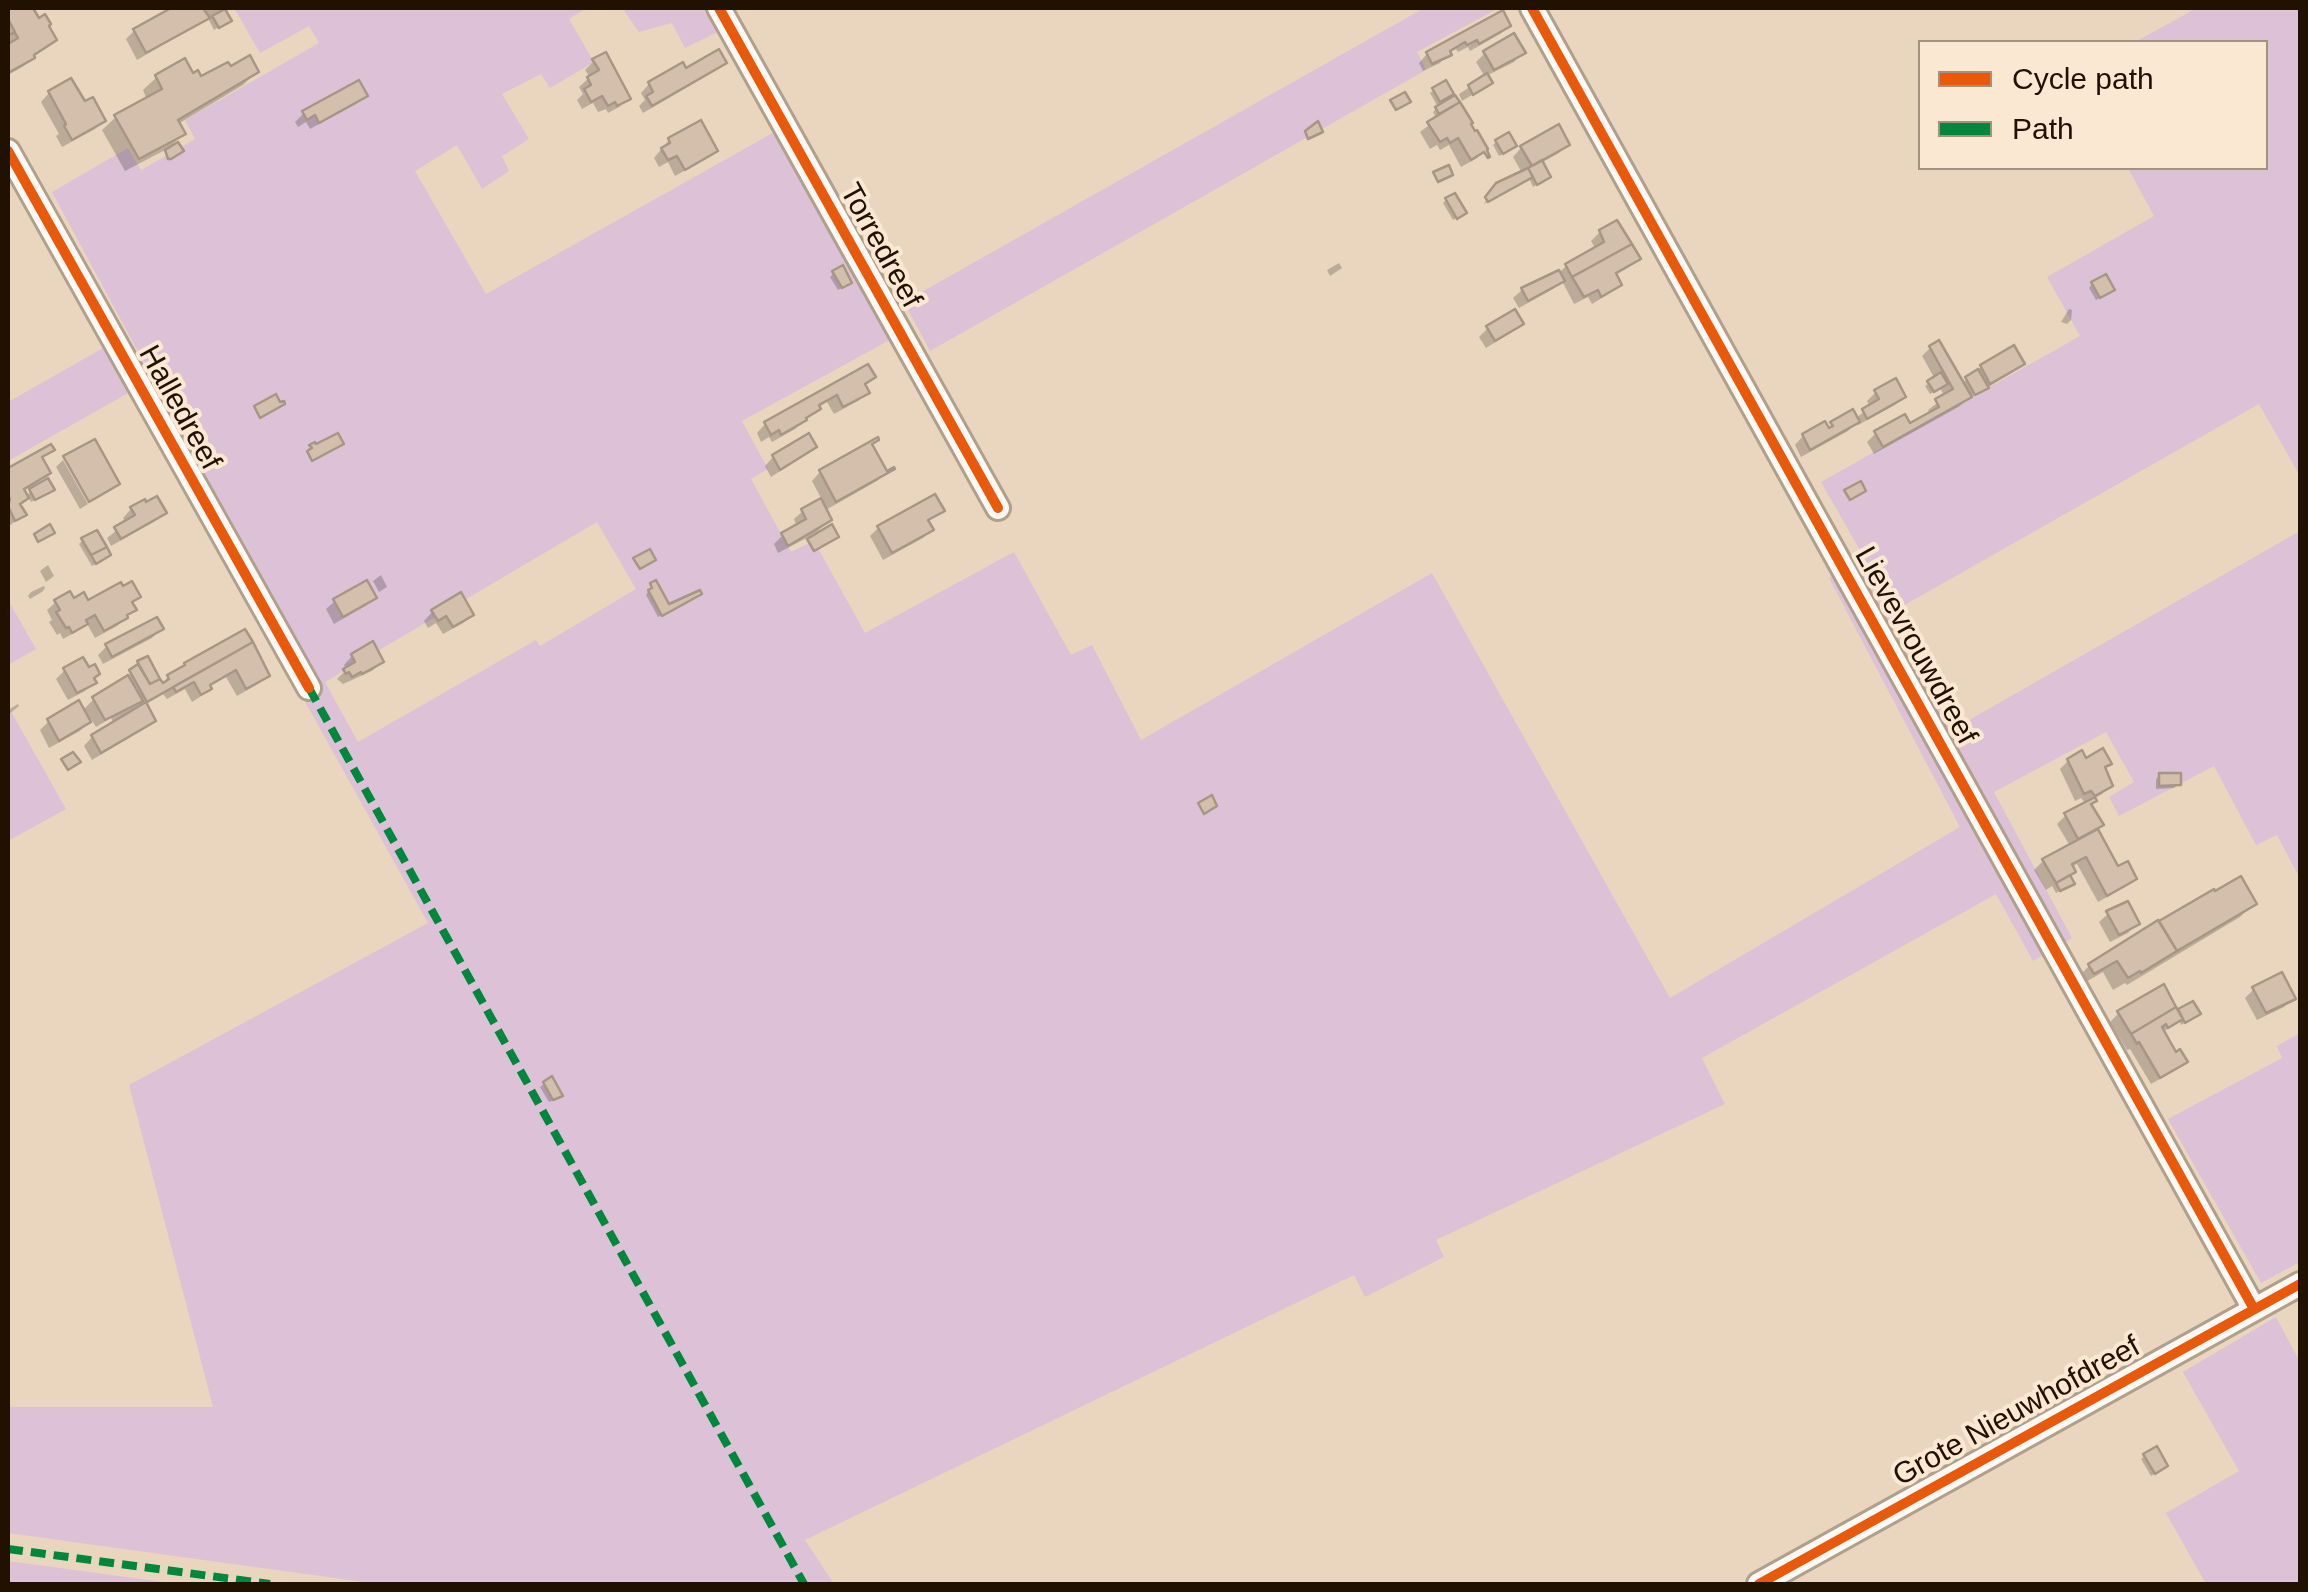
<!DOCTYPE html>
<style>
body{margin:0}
#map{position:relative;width:2308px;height:1592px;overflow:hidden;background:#ead6be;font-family:Arial,sans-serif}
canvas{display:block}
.frame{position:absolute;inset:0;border:10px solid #201100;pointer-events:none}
.legend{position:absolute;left:1918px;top:40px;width:350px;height:130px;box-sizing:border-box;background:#fae8d3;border:2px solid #a3927f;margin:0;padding:12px 18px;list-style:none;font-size:30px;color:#201100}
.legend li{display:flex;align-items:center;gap:20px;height:50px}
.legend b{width:50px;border:2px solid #a3927f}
</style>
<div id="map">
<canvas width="2308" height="1592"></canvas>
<div class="frame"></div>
<ul class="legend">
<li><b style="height:12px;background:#e8590c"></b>Cycle path</li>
<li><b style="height:12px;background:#00873e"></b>Path</li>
</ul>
</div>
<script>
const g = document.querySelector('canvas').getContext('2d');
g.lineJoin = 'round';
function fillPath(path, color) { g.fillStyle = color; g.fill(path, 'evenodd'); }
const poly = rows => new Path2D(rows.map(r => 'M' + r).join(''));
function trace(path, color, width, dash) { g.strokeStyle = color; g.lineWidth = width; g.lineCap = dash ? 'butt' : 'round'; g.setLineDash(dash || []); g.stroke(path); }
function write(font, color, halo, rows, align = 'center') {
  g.font = font + ' Arial,sans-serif'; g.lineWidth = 8; g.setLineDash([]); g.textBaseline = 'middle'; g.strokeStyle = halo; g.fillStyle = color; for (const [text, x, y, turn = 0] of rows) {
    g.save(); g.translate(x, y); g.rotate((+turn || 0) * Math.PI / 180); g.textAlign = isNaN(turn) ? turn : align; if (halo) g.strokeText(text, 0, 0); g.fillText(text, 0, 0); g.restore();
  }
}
fillPath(poly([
 [234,8,587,8,569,19,594,62,550,88,541,74,502,94,529,139,502,156,509,171,482,189,457,145,415,171,486,294,778,130,895,337,742,421,768,469,751,479,791,552,814,541,865,633,1014,552,1071,655,1092,645,1141,740,1432,573,1670,998,1960,827,1829,578,1865,559,1821,482,2080,336,2047,277,2154,216,2128,168,2266,168,2266,42,2135,42,2197,8,2300,8,2300,476,2259,404,1894,611,1957,727,2300,531,2300,872,2297,873,2277,835,2256,845,2214,766,2119,816,2109,797,2134,782,2106,732,1994,792,2072,938,2033,961,1996,894,1702,1058,1725,1104,1436,1240,1444,1257,1365,1297,1354,1275,805,1540,834,1584,378,1584,8,1533,8,1407,213,1407,129,1085,428,923,293,680,296,645,52,192,128,148,141,170,195,139,185,120,319,43,309,26,260,53],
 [597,522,636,589,540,646,536,640,358,742,325,682],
 [622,8,709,8,722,30,685,48,672,23,639,32],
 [1424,8,1499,8,1417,52,1426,70,930,351,904,302],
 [105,347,130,392,8,461,8,402],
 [8,600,36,649,8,665],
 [8,706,66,809,8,841],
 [2300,1033,2300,1262,2261,1283,2168,1119,2282,1058,2277,1046],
 [2276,1317,2300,1362,2300,1584,2206,1584,2166,1513,2239,1471,2183,1372],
 [8,1561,179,1584,8,1584]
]), '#ddc1d6');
fillPath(poly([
 [8,8,30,8,38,21,45,48,32,56,24,66,8,75,9,46],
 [176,8,200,8,202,10,204,8,221,8,229,20,214,30,208,18,137,60,126,39,134,31],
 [1508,26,1500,34,1470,51,1468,47,1458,52,1456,49,1448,53,1440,63,1423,71,1419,63,1427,54],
 [1485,53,1522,53,1514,62,1486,76,1487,86,1462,101,1459,94,1485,77,1476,62],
 [594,61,628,98,619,107,608,113,606,109,598,112,593,103,582,109,577,100,583,94,579,87,590,77,585,70],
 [724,62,715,71,643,113,639,106,645,100,641,93,649,84,686,71],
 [230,69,256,72,243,85,178,124,183,134,169,148,125,171,102,130,116,117,147,100,143,90,157,77,192,76,200,80],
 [1445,83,1485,149,1477,158,1461,167,1449,145,1440,150,1437,145,1430,149,1420,132,1437,119,1433,112,1438,107,1430,93],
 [49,93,103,120,95,129,62,147,56,136,59,134,41,102],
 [365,95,356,104,310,129,306,122,298,127,295,122,304,113],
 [669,140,715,151,706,159,675,176,668,162,659,167,654,158],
 [1496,142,1511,150,1499,156,1493,145],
 [1567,144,1559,153,1541,163,1544,180,1533,187,1529,178,1484,204,1492,190,1522,173,1513,157,1521,148],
 [1446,200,1460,216,1453,220,1443,203],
 [1600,232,1638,259,1629,267,1614,276,1619,285,1610,293,1592,304,1588,297,1574,304,1562,281,1553,289,1519,308,1513,298,1522,290,1560,272,1566,266,1596,250,1591,241],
 [1339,263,1342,268,1330,276,1327,270],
 [834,273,846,286,838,290,830,277],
 [2092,284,2109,293,2096,300,2089,288],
 [2069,309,2072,310,2071,320,2067,324,2061,322],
 [1521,323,1512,332,1486,348,1479,337,1488,328],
 [1930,348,1961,384,1981,367,2022,363,2013,372,1982,391,1971,397,1970,395,1960,406,1874,454,1867,442,1876,433,1909,427,1931,415,1928,410,1945,397,1940,388,1930,394,1925,386,1935,379,1922,356],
 [867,367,873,376,863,386,867,392,858,401,834,414,827,402,817,408,795,429,772,442,769,437,761,442,757,433,765,424],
 [1876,392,1903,396,1895,405,1858,425,1856,422,1848,431,1801,457,1795,445,1803,436,1827,429,1832,424,1855,419,1870,407,1867,401],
 [814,446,805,455,771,477,765,466,773,457],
 [50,447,52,449,41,459,48,473,37,483,22,491,25,497,33,489,48,493,31,502,28,496,18,506,23,515,8,527,8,471],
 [63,460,88,504,80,509,56,467],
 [820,472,885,473,877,481,824,511,829,520,816,533,778,553,774,544,783,535,797,527,794,519,803,511,822,500,812,481],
 [144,502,164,512,155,521,111,546,107,538,126,523,123,518,131,509],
 [942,511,927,522,931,529,923,538,883,560,870,536,878,528],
 [83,540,105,558,92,566,79,544],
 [48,565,54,576,46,582,40,571],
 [381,575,387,587,379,592,373,581],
 [652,585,668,608,684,603,658,617,646,595],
 [44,586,45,588,42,592,30,599,28,596,31,592],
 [460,595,471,615,463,623,443,634,436,623,428,628,424,621,432,612],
 [138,596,130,604,134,609,117,626,95,638,86,622,76,632,63,639,60,633,57,635,49,622,52,620,47,610,56,602,87,603],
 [374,598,365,606,334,624,326,609,335,601],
 [161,629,152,638,103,664,98,655,107,646],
 [244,632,266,675,258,684,237,696,226,677,208,687,200,697,192,702,185,689,167,699,163,694,144,705,153,720,144,729,92,760,84,746,92,737,114,724,111,718,96,727,91,719,80,731,49,748,40,730,49,721,82,711,94,699,122,681,136,669,138,663,161,685,168,677],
 [352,656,381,662,372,671,343,684,337,679,346,670,344,665],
 [65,670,88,671,94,682,85,691,68,700,56,679],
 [18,704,19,706,8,715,8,710],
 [2068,761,2109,764,2103,769,2110,785,2102,794,2088,802,2101,825,2096,830,2117,870,2134,878,2125,887,2098,902,2077,864,2071,867,2068,887,2056,893,2052,886,2046,890,2034,870,2043,861,2070,846,2057,824,2066,815,2086,804,2081,798,2075,801,2060,769],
 [2160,776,2178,784,2174,788,2156,789,2156,779],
 [2240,879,2254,903,2240,917,2127,985,2125,983,2113,990,2103,972,2079,986,2075,980,2089,966,2159,923],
 [2108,914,2137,924,2128,933,2110,942,2099,922],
 [2254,989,2292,998,2284,1007,2257,1020,2245,998],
 [2179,1011,2194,1017,2181,1025,2179,1020,2162,1033,2175,1055,2185,1061,2176,1070,2151,1084,2130,1049,2127,1050,2110,1022,2119,1013,2177,1013],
 [544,1084,556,1099,549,1102,540,1087],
 [2145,1456,2162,1469,2151,1476,2141,1459]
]), '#0003');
const building = poly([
 [8,8,33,8,39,18,45,14,51,24,49,26,57,40,34,55,35,58,8,73,8,44,18,38,15,33,11,34,15,32,8,19,8,8],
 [171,8,203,8,210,18,146,53,133,29,171,8],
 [225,9,232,21,219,28,212,16,225,9],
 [1503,10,1511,26,1479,44,1477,40,1467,45,1465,42,1450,51,1452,55,1432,64,1426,52,1503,10],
 [1514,33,1526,53,1494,70,1483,51,1514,33],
 [719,49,727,63,652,106,646,96,653,92,648,82,683,62,686,68,719,49],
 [606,52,631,99,617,106,615,102,608,106,602,96,591,102,584,89,591,85,587,77,599,70,592,59,606,52],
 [250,55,259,72,178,120,186,134,139,159,114,115,162,89,155,75,185,58,193,73,198,70,201,76,228,62,231,66,250,55],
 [1487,73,1493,83,1473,95,1468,85,1487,73],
 [71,78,85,101,93,97,106,121,72,140,64,126,66,124,48,91,71,78],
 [359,80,368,96,319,123,315,115,307,120,302,111,359,80],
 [1446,80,1454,94,1440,102,1432,88,1446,80],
 [1405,92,1411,102,1396,110,1390,100,1405,92],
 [1455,95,1460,102,1439,114,1435,107,1455,95],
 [1460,102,1473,123,1471,124,1475,131,1477,130,1488,149,1487,150,1490,157,1488,158,1484,152,1471,160,1458,138,1450,143,1447,138,1440,142,1427,122,1460,102],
 [701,120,718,151,685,170,677,156,668,160,661,148,670,143,668,138,701,120],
 [1318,121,1323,132,1308,139,1305,131,1318,121],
 [1559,124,1570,145,1532,166,1520,146,1559,124],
 [1509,132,1517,146,1503,154,1495,140,1509,132],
 [178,142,184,151,171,159,168,159,165,150,178,142],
 [1542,160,1551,177,1537,185,1528,168,1542,160],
 [1449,165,1453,175,1438,182,1433,172,1449,165],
 [1528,168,1533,177,1488,202,1485,197,1496,183,1528,168],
 [1455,193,1467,213,1457,219,1445,198,1455,193],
 [1617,220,1632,244,1572,277,1565,264,1604,242,1599,230,1617,220],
 [1632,244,1641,259,1616,273,1622,285,1601,297,1598,290,1584,297,1572,277,1632,244],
 [843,265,852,283,842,288,832,271,843,265],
 [1559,270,1565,281,1528,301,1521,288,1559,270],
 [2106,274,2115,290,2100,298,2091,282,2106,274],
 [1515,309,1524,324,1495,341,1486,326,1515,309],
 [1939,340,1972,397,1883,447,1874,431,1905,414,1910,423,1939,407,1935,399,1953,389,1929,346,1939,340],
 [2014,345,2025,364,1990,384,1980,365,2014,345],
 [868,364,876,377,865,384,870,393,843,407,837,395,819,405,821,409,806,418,807,420,781,435,779,430,771,435,764,422,868,364],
 [1978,369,1989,388,1975,395,1965,377,1978,369],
 [1941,372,1948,384,1934,392,1927,381,1941,372],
 [1896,378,1906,397,1867,419,1862,409,1879,399,1874,390,1896,378],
 [276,394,280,402,284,401,285,404,260,418,254,406,276,394],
 [1853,409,1860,422,1810,450,1802,434,1825,421,1829,428,1833,426,1830,422,1853,409],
 [338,433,344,444,312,461,307,451,312,448,309,445,315,442,316,444,338,433],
 [809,433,817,447,780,470,772,455,809,433],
 [878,437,879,440,872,444,887,471,894,467,895,469,836,502,819,470,878,437],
 [95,439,120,484,89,502,63,456,95,439],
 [51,444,55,450,42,457,51,473,24,489,29,498,20,504,27,515,15,521,8,506,10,499,8,495,8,468,51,444],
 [48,478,55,490,35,500,29,489,48,478],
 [1861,481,1866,491,1850,500,1844,490,1861,481],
 [935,494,945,511,928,520,934,530,892,553,877,526,935,494],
 [157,496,167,513,121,539,114,527,135,515,130,507,145,499,146,502,157,496],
 [821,498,832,520,788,546,781,533,806,519,801,509,821,498],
 [50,524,55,533,38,542,34,534,50,524],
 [832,524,839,537,814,551,807,539,832,524],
 [97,530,107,547,91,555,81,538,97,530],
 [107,547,111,555,96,564,91,555,107,547],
 [650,549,656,560,640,569,633,558,650,549],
 [367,580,377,598,343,617,333,599,367,580],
 [656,580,669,604,700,590,702,594,662,616,648,590,652,588,650,583,656,580],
 [132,581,141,597,132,602,137,610,127,615,128,618,104,631,95,615,86,620,88,624,72,633,69,627,66,628,56,612,60,610,54,600,70,591,74,598,84,592,88,600,121,582,123,586,132,581],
 [461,592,474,615,453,627,446,616,438,621,431,610,461,592],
 [157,617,164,629,112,657,105,644,157,617],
 [245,629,253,642,147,702,129,670,138,664,150,684,160,679,163,683,169,679,167,675,185,665,184,663,245,629],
 [373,641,384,662,362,674,361,672,352,677,349,672,346,674,343,669,355,662,351,654,373,641],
 [253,642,270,676,246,689,236,670,210,685,212,689,201,695,194,682,176,692,173,687,253,642],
 [148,656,160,679,150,684,137,661,148,656],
 [83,657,89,667,95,664,100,674,94,678,97,683,77,693,63,668,83,657],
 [128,675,143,701,105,720,92,697,128,675],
 [79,700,91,722,59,741,47,719,79,700],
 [146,702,156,721,101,753,91,735,146,702],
 [2103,748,2112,764,2105,767,2113,786,2095,796,2091,791,2084,794,2067,759,2082,750,2086,758,2103,748],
 [73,752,81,762,68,770,61,759,73,752],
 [2159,773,2181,773,2181,785,2159,786,2159,773],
 [1212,795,1217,806,1204,814,1198,803,1212,795],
 [2095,797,2097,801,2091,804,2104,825,2078,839,2064,813,2095,797],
 [2098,829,2118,866,2128,861,2137,879,2107,896,2086,857,2072,864,2076,872,2056,883,2042,859,2098,829],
 [2070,875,2075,884,2060,891,2056,883,2070,875],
 [2241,876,2257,904,2177,951,2159,921,2214,889,2215,891,2241,876],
 [2128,901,2140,924,2119,935,2106,911,2128,901],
 [2158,920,2177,951,2141,973,2140,971,2128,978,2117,961,2094,974,2088,964,2158,920],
 [2282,972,2296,999,2266,1013,2252,987,2282,972],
 [2164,984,2176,1007,2131,1034,2117,1011,2164,984],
 [2193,1001,2201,1014,2185,1023,2178,1009,2193,1001],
 [2176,1007,2183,1019,2168,1028,2166,1024,2162,1027,2176,1052,2180,1049,2188,1062,2160,1078,2139,1042,2137,1044,2131,1034,2176,1007],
 [552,1076,563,1096,553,1100,543,1082,552,1076],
 [2157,1446,2168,1466,2155,1474,2143,1454,2157,1446]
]);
fillPath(building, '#d4beac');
trace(building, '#a99584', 2.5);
const minor = poly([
 [719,8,998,508],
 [1532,8,2254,1309],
 [8,151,309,688],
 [1759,1584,2300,1284]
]);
trace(minor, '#b0a08b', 28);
trace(minor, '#fcf9f5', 22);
trace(poly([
 [309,688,804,1584],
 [8,1549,270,1584]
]), '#00873e', 8, [15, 8]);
trace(poly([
 [719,8,998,508],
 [1532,8,2254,1309],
 [8,151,309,688],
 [1759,1584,2300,1284]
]), '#e8590c', 10);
write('30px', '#201100', '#fae8d3', [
 ["Torredreef",880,246,61],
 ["Halledreef",179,408,61],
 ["Lievevrouwdreef",1915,646,61],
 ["Grote Nieuwhofdreef",2017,1412,-29]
]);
</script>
